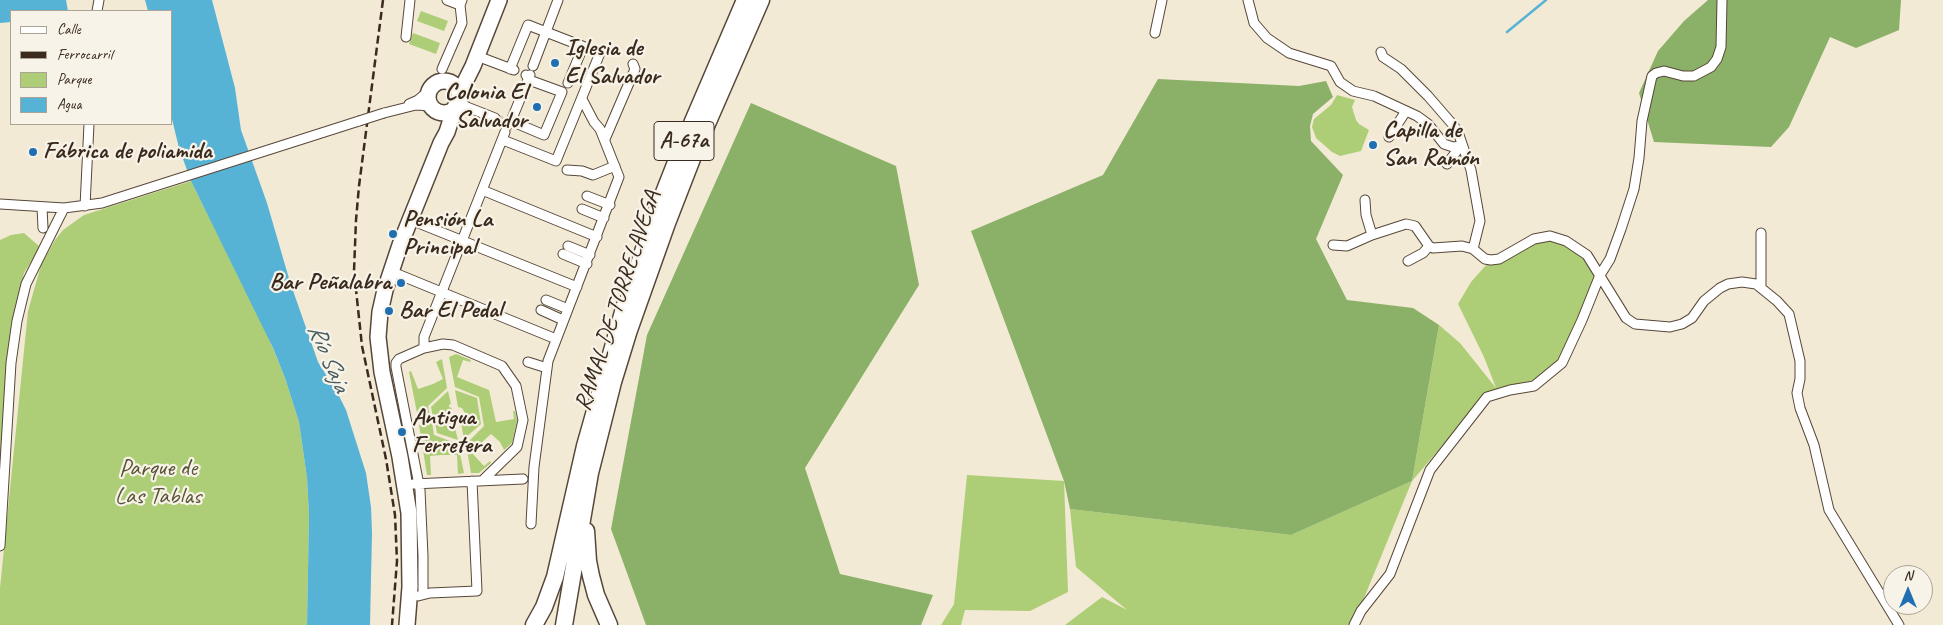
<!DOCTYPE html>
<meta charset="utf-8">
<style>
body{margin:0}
#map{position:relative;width:1943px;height:625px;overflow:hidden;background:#f3ead5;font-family:Caveat,sans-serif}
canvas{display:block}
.legend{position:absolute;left:10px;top:10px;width:162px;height:115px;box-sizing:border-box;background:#f7f3e8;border:1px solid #aca397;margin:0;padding:6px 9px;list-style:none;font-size:15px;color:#3b2a1e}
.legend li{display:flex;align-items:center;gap:10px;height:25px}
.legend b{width:25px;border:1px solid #aca397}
.north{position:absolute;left:1883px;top:565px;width:50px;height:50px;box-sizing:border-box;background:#f7f3e8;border:1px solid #aca397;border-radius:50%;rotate:0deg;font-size:14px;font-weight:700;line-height:20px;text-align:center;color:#3b2a1e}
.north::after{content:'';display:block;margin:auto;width:18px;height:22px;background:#1f6fb2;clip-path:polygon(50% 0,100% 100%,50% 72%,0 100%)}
</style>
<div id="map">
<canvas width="1943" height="625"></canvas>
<ul class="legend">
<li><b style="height:6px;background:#fff"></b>Calle</li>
<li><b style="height:6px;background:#3b2a1e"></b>Ferrocarril</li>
<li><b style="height:14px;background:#adce76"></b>Parque</li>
<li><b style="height:14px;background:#57b3d5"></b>Agua</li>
</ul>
<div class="north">N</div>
</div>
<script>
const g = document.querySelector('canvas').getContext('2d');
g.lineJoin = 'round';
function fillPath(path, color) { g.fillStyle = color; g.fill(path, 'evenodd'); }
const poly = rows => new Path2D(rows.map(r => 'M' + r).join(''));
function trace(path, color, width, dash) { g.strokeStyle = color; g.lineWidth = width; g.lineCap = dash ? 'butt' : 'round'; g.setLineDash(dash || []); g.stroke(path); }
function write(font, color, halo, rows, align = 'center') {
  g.font = font + ' Caveat,sans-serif'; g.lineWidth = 4.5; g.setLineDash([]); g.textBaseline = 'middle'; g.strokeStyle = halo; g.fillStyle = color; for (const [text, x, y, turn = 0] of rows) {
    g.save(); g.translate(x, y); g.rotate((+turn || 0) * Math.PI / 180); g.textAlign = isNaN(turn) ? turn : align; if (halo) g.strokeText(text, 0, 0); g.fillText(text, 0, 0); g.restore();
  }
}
fillPath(poly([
 [421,11,448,21,444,31,417,21],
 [413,33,440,43,436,54,409,44],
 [1337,95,1355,100,1352,107,1356,120,1359,124,1369,130,1361,151,1340,156,1332,152,1316,138,1312,127,1314,119,1331,105],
 [191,181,267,334,285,378,299,422,307,478,309,515,307,625,0,625,0,588,28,311,41,265,55,240,63,230,84,215],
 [24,233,40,247,24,273,14,320,0,497,0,240,11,235],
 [1548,239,1558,241,1585,257,1595,272,1596,281,1573,335,1555,365,1537,379,1497,390,1472,411,1412,481,1353,625,1065,625,1102,597,1127,610,1076,567,1070,509,1291,535,1412,481,1439,325,1460,343,1496,388,1484,357,1458,304,1471,282,1487,264,1537,241],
 [456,354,471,360,470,362,463,360,457,377,489,390,496,422,514,419,513,411,515,411,517,420,512,443,504,450,500,442,491,434,471,452,484,466,490,461,491,463,479,473,471,473,466,444,484,426,479,397,455,387,449,357],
 [442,359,447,388,428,406,430,416,418,418,409,372,411,371,418,389,433,384,443,379,436,362],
 [455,390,477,398,481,424,464,439,461,423,465,419,465,413,462,408,458,407],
 [448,391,451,404,449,405,449,407,452,408,448,415,433,417,431,407],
 [449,419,454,424,458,440,437,433,435,422],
 [432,422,434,435,458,444,464,473,458,474,457,455,441,455,430,456,431,475,427,475,419,425],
 [967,475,1064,481,1068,592,1030,611,965,610,961,625,941,625,954,604]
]), '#adce76');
fillPath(poly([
 [1708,0,1901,0,1899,30,1856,48,1830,37,1789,127,1771,147,1654,142,1639,93,1658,51,1684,21],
 [1158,79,1299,86,1326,81,1333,97,1313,114,1310,126,1311,141,1343,175,1316,239,1347,300,1413,308,1439,325,1412,481,1291,535,1070,509,1064,481,971,231,1103,175],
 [751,103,896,166,919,285,805,468,840,574,933,595,921,625,646,625,611,529,647,335]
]), '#8ab167');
fillPath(poly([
 [0,0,66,0,68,11,11,11,11,22,0,23],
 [145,0,212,0,235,88,241,130,267,203,290,282,318,362,337,392,346,410,366,473,371,507,372,533,370,625,307,625,309,515,307,478,299,422,285,378,273,348,191,181,179,148,171,115,171,11,148,11]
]), '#57b3d5');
trace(poly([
 [1507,32,1546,0]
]), '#57b3d5', 2.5);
trace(poly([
 [495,118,506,123]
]), '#cec4b0', 9, [9, 4.5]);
const minor = poly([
 [447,0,460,5],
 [1248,0,1254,23,1267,38,1289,53,1331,66,1340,82,1353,91,1374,96,1417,116,1428,124,1444,144,1453,147,1461,146],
 [97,11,99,0],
 [1155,33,1162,0],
 [406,37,410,0],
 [1381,52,1383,57,1401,69,1428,96,1454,126,1459,135,1471,170,1480,221,1473,249],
 [477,56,514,70],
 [533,66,558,0],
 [442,69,462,23,460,5,462,0],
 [568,83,583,47],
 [459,101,467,107,495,118],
 [409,104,418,100,430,90],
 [384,113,416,105,432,106],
 [511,121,544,135,562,92,529,80,526,75],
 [508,125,511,121,530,75],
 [1389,137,1406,111],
 [605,139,635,69,633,64],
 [503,140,556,161,600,53,528,25,510,69],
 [1447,164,1456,152,1458,147],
 [567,170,582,171,593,175,615,166],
 [482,190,597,237],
 [587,196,610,205],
 [1365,200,1366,215,1372,235],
 [0,204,64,208,102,203,359,121],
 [85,206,89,124],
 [42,207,43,228],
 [582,209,604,218],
 [411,220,577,287],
 [1333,245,1347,246,1372,235,1406,224,1415,226,1429,246,1433,248,1462,246,1473,249,1485,259,1491,260,1499,259,1534,239,1550,236,1566,241,1587,255,1626,318,1635,324,1670,327,1682,324,1692,318,1704,301,1720,288,1728,284,1742,282,1756,284,1777,301,1789,314,1800,361,1800,379,1797,393,1800,408,1814,445,1829,510,1899,625],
 [568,246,590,255],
 [563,254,587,264],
 [1408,261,1423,253,1429,246],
 [390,271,556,339],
 [1761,288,1761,233],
 [546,300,568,309],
 [541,310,563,320],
 [424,348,424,337,505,132],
 [528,362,547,368],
 [413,484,523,479],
 [531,524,534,467,548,361,619,177,600,129,594,122,582,99],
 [0,546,11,363,17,321,26,284,64,208],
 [423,594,423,556,420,490,396,367,396,363,399,359,424,348,443,344,453,345,502,366,516,386,523,420,517,447,482,481],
 [418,596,430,593,477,591,472,481],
 [1354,625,1361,611,1390,574,1430,470,1487,397,1510,390,1534,386,1562,363,1582,320,1600,275,1610,259,1621,229,1634,189,1639,158,1642,121,1652,76,1656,73,1664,71,1683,76,1694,76,1711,67,1717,59,1721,47,1722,0]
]);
const trunk = poly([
 '428 97a16 16 0 1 1 32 0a16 16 0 1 1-32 0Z',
 [459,94,473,66,499,0],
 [407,625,410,587,409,513,400,457,382,372,378,337,380,312,385,290,400,245,441,143,447,132,455,107]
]);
const motorway = poly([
 [625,315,632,286,654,218,682,147,745,0],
 [586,531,588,561,591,576,596,595,609,625],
 [534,625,544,607,555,577,585,446,625,305],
 [564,625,590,473,613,382,629,330,667,223,693,156,761,0]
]);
trace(minor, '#574739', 11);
trace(trunk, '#574739', 18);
trace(motorway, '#574739', 19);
trace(minor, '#fff', 9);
trace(trunk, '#fff', 15);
trace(motorway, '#fff', 16);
trace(poly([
 [383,0,359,186,356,220,354,271,362,346,386,459,395,515,397,561,392,625]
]), '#3b2a1e', 2.5, [8, 4]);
const minorBridge = poly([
 [359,121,384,113]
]);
trace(minorBridge, '#574739', 11, []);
trace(minorBridge, '#fff', 9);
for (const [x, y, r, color] of [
 [555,63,5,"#1f6fb2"],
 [537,107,5,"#1f6fb2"],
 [1373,145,5,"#1f6fb2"],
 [33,152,5,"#1f6fb2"],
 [393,234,5,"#1f6fb2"],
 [401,283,5,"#1f6fb2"],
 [389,311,5,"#1f6fb2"],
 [402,432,5,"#1f6fb2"]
]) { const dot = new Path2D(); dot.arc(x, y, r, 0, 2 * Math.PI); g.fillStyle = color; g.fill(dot); trace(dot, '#f7f3e8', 2); }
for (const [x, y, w] of [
 [684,141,60]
]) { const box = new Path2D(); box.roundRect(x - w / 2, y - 19.5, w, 39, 4); g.fillStyle = '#f7f3e8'; g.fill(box); trace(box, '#3b2a1e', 1); }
write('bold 22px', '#3b2a1e', null, [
 ["A-67a",684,141]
]);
write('bold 24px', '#3b2a1e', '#f7f3e8', [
 ["Iglesia de",565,49],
 ["El Salvador",565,77],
 ["Colonia El",527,93,"right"],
 ["Salvador",527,121,"right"],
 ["Capilla de",1383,131],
 ["San Ramón",1383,159],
 ["Fábrica de poliamida",43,152],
 ["Pensión La",403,220],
 ["Principal",403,248],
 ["Bar Peñalabra",391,283,"right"],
 ["Bar El Pedal",399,311],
 ["Antigua",412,418],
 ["Ferretera",412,446]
], 'left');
write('24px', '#3b2a1e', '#f7f3e8', [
 ["RAMAL DE TORRELAVEGA",618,301,-72]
]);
write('24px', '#585334', '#f7f3e8', [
 ["Parque de",158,469],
 ["Las Tablas",158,497]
]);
write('italic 25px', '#455a5e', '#f7f3e8', [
 ["Río Saja",328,358,67]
]);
</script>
